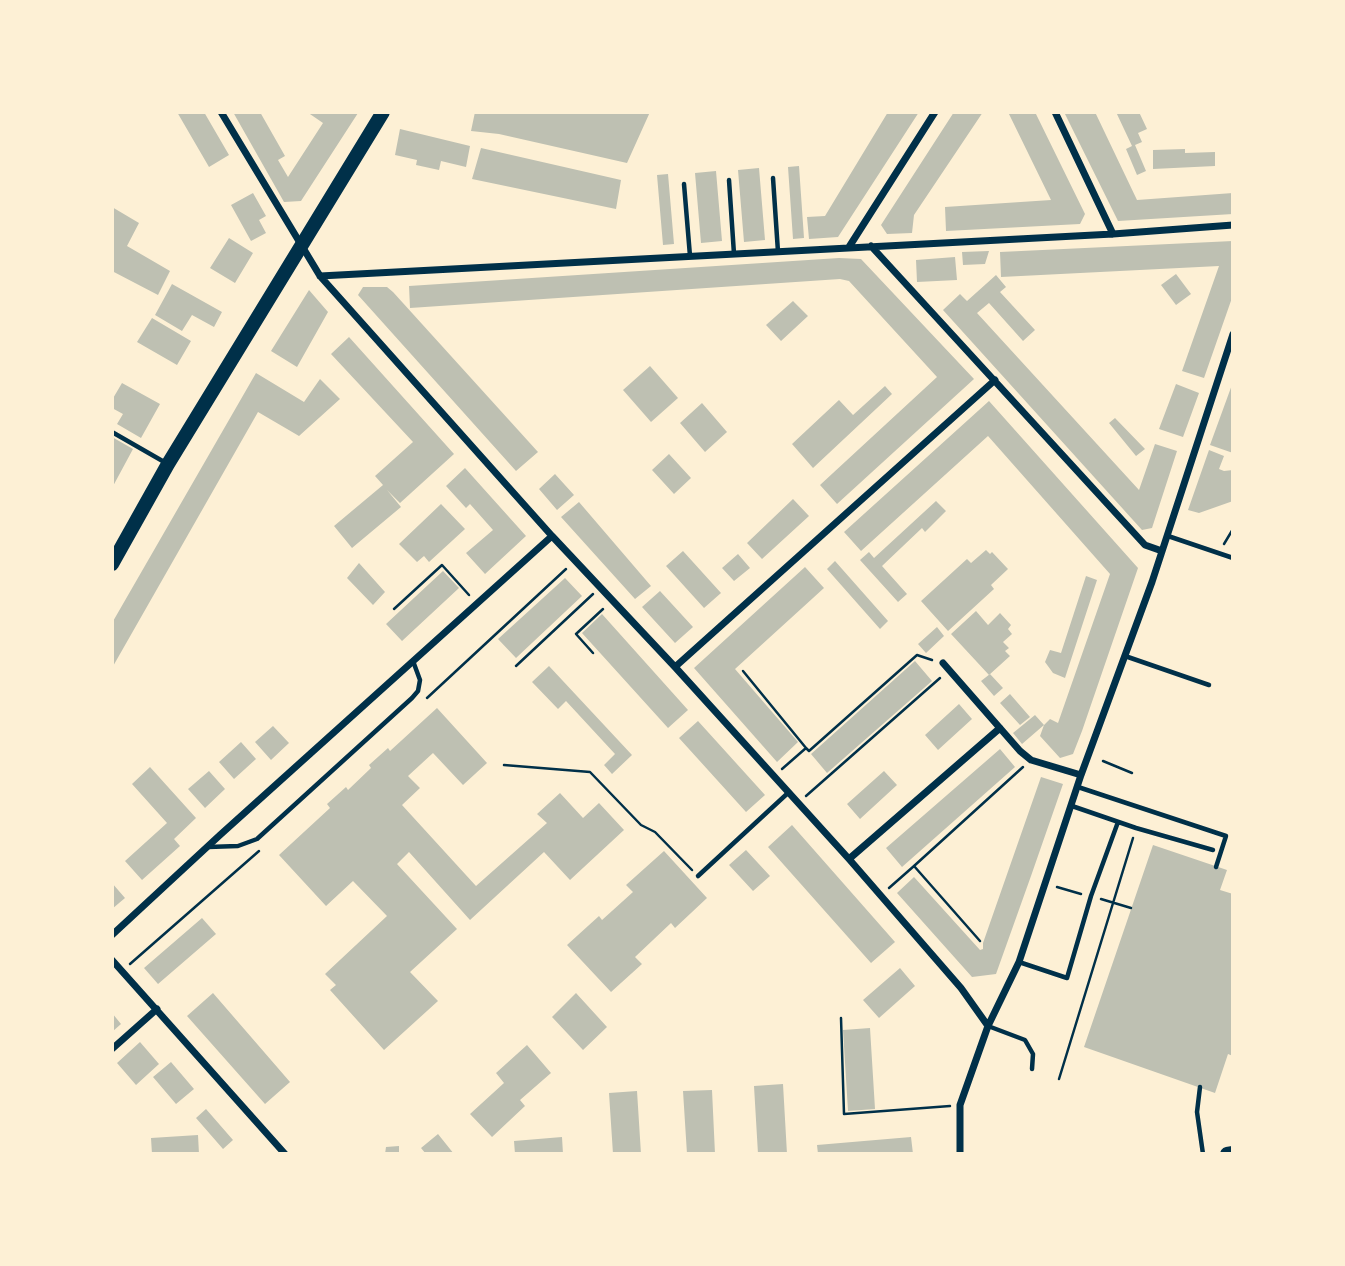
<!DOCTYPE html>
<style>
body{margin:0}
#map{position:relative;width:1345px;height:1266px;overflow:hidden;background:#fdf0d5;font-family:"IBM Plex Sans",sans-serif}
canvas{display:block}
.frame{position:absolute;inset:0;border:114px solid #fdf0d5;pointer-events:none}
</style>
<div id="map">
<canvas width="1345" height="1266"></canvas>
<div class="frame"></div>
</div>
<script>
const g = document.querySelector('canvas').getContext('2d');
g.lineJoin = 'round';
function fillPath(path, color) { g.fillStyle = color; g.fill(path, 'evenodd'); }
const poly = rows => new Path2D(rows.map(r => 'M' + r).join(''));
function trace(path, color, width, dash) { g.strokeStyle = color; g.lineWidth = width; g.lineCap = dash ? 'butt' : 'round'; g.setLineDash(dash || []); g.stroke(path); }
fillPath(poly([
 [177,112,204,112,229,155,209,167],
 [233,112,260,112,285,156,278,160,288,177,323,123,307,112,358,113,301,201,284,202],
 [475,112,650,112,627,163,499,134,471,131],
 [888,112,919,112,838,237,809,239,807,217,825,216],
 [954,112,983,112,914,215,912,233,887,234,881,225],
 [1008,112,1035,112,1085,214,1080,224,946,231,945,207,1051,200],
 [1064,112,1095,112,1137,200,1233,193,1233,214,1118,221],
 [1116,112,1139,112,1147,129,1138,133,1142,142,1135,145,1146,171,1137,175,1126,149,1132,146],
 [400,129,470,146,466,167,441,161,439,170,416,165,417,160,395,155],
 [481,148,621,180,616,209,472,179],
 [1185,149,1185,153,1215,152,1215,166,1153,169,1153,150],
 [799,166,804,238,793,239,788,167],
 [759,168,765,240,744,242,738,170],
 [716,171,722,241,701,243,695,173],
 [668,174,674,244,663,245,657,175],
 [253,193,266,216,259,220,266,233,251,241,231,205],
 [112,207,139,223,127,246,170,271,158,295,112,271],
 [229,238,253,253,235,283,210,268],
 [1233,241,1233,295,1204,378,1182,371,1219,266,1001,277,1000,252],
 [989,251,985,264,963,265,962,252],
 [955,257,957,280,917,282,916,260],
 [839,258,861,259,974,379,837,504,820,485,937,377,849,281,840,279,410,308,409,286],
 [1176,274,1191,294,1176,305,1161,285],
 [996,275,1006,287,1000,292,1035,330,1023,341,989,303,977,313,1139,490,1155,444,1177,451,1152,528,1142,530,943,310,960,294,967,301],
 [172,284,222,312,214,327,192,315,182,331,155,315],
 [363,287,387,287,393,292,538,452,516,471,358,295],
 [309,290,328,312,297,367,271,351],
 [793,301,808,316,781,341,766,325],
 [152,318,191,341,177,365,137,342],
 [349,337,454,454,400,503,387,490,401,507,352,548,334,526,383,485,375,476,413,442,331,354],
 [650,366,678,398,651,422,623,390],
 [256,373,304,402,320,379,340,399,299,436,258,412,112,668,112,623],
 [1233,382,1233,453,1210,445],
 [122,383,160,404,141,438,117,424,123,414,112,408,112,400],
 [1176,384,1199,393,1183,437,1159,429],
 [885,386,892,394,813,468,792,444,839,400,853,415],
 [989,401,1138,568,1082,731,1073,754,1060,758,1040,736,1044,725,1022,744,1013,733,1035,715,1044,725,1050,719,1058,723,1110,574,988,436,861,551,844,532],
 [702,403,727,432,705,452,680,423],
 [1115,418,1145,449,1136,456,1109,423],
 [112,437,133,449,112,488],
 [1209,450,1224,456,1219,469,1224,471,1233,470,1233,501,1199,513,1188,510],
 [669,454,691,478,674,494,652,470],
 [465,468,526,536,485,574,466,553,493,530,470,504,466,508,446,486],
 [555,474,574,495,557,510,539,489],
 [793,499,809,516,762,559,747,543],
 [936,501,946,511,925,532,922,528,882,566,907,594,898,602,860,560,869,552,874,558],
 [579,502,651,586,635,599,561,517],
 [441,504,465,529,429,562,424,556,417,562,399,544],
 [986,550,990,554,992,552,1008,569,991,585,994,589,948,631,921,601,967,559,971,563],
 [683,551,721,593,704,608,666,566],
 [738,554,750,568,734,581,722,568],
 [835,561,888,621,880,629,827,569],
 [359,563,385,592,373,605,347,578],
 [805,567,824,588,735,669,798,742,777,762,694,668],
 [443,571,459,588,402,641,386,624],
 [1086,576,1097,580,1065,678,1053,673,1045,662,1050,650,1061,653],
 [565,578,582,596,516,658,498,639],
 [660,591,693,627,675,643,642,607],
 [976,611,988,625,1000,613,1011,625,1008,629,1012,634,1003,642,1009,648,1005,651,1010,656,989,675,951,634],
 [602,614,688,710,668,728,582,633],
 [937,627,944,636,926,653,918,644],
 [915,661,932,681,827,773,811,754],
 [549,666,632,755,612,774,604,765,615,754,566,701,558,709,532,682],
 [990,674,1003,688,994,696,981,681],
 [1010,694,1030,717,1020,725,1000,703],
 [959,704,972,719,938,750,925,735],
 [437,708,487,763,463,785,433,753,408,776,420,788,402,805,476,886,547,823,537,814,560,793,583,818,599,803,624,830,570,880,544,852,470,920,409,852,397,864,457,929,410,972,438,1001,384,1050,330,990,336,985,325,974,387,916,353,881,326,906,279,855,330,808,327,804,346,787,348,790,371,768,369,765,388,748,390,751],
 [698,721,765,795,746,812,679,738],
 [273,726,289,743,271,760,255,742],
 [241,742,256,759,234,779,219,762],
 [1000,749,1015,767,902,867,886,848],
 [150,767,196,818,174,839,180,846,142,880,125,861,167,823,132,784],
 [209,771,225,789,205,808,188,789],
 [884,771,897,785,860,819,847,804],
 [1041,777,1063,784,1031,876,996,974,972,977,897,893,914,877,980,950,983,949,983,943],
 [792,825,895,942,871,963,768,847],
 [1153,845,1227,870,1220,890,1233,894,1233,1056,1228,1054,1215,1093,1084,1047],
 [746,850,770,876,753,891,729,865],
 [664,851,707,898,675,928,671,923,635,957,642,964,611,992,567,945,599,916,602,920,633,892,626,885],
 [112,883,125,898,112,909],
 [202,918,216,934,158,984,144,968],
 [900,968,915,986,879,1018,863,1000],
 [213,993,290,1082,265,1104,187,1016],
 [576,993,607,1027,583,1050,552,1017],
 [112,1013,121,1024,112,1032],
 [870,1028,875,1109,848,1111,843,1030],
 [140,1042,159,1064,136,1085,117,1063],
 [527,1045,551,1073,520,1100,525,1106,492,1137,470,1114,504,1083,496,1073],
 [171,1062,194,1089,176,1104,153,1077],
 [783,1084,787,1154,758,1154,754,1086],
 [712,1090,715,1154,687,1154,683,1091],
 [637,1091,641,1154,613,1154,609,1093],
 [206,1109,233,1140,223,1149,196,1118],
 [438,1134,454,1154,426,1154,421,1148],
 [198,1135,199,1154,152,1154,151,1138],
 [562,1137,563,1154,515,1154,514,1141],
 [911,1137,913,1154,818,1154,817,1145],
 [399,1146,399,1154,385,1154,386,1147]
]), '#bec0b2');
trace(poly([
 [1224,544,1233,529],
 [394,609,442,565,469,595],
 [593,653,576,634,603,609],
 [516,666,593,594],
 [743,671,806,748],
 [427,698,566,569],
 [1103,761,1132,773],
 [504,765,590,772,641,825,655,832,692,870],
 [782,769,806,748,809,751,917,655,932,660],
 [806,796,940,678],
 [914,866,1023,767],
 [1057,887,1081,894],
 [889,888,914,866,980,941],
 [1101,899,1131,908],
 [130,964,259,851],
 [841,1018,844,1114,950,1106],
 [1059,1079,1133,838]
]), '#003049', 2.5);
trace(poly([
 [773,178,778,252],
 [729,180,734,254],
 [684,184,690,256],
 [112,432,166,463],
 [1168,536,1233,558],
 [1125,656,1209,685],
 [1078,787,1226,836,1216,867],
 [1072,806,1136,828,1213,850],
 [208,847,238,846,257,839,412,698,418,691,420,680,413,661],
 [698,876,789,792],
 [1019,962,1067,978,1091,896,1118,822],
 [988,1026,1025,1040,1033,1054,1032,1069],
 [1200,1087,1197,1112,1203,1154]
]), '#003049', 4.5);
trace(poly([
 [221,112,320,276,552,536,675,667,849,859,961,988,988,1026],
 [1055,112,1113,234],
 [871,246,1145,545,1162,551],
 [849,247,935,112],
 [320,276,1113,234,1233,225],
 [943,663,1020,751,1031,760,1081,775],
 [675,667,995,380],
 [849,859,1000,728],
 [112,935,220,835,552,536],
 [112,960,285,1154],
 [112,1049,157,1009],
 [960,1154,960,1105,988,1026,1019,962,1081,775,1152,582,1233,334]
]), '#003049', 7);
trace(poly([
 [112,564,168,464,383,112],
 [1227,1154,1233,1153]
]), '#003049', 14);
</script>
